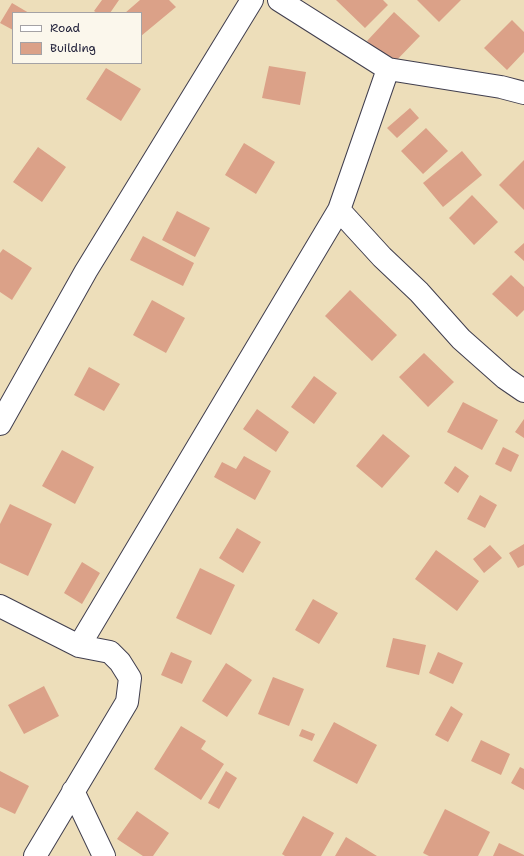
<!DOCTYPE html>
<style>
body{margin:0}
#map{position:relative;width:524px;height:856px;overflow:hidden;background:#eddeba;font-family:"Shantell Sans",sans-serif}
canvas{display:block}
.legend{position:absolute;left:12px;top:12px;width:130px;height:52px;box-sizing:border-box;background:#fbf7ec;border:1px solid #a4a2a5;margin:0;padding:5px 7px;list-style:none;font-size:12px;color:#22223b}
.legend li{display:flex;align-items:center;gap:8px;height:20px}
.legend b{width:20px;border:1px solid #a4a2a5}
</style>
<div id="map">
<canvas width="524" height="856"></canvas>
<ul class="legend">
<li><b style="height:5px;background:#fff"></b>Road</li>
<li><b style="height:11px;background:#dba188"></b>Building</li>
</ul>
</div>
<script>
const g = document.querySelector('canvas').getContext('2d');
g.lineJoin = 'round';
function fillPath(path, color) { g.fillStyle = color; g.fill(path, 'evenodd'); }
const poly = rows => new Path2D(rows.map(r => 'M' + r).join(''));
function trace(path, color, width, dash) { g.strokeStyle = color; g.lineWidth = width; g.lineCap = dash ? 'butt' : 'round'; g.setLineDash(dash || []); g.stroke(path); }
fillPath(poly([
 [102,0,119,0,110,13,97,13,94,11],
 [140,0,169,0,176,7,141,36,141,13,125,13],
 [336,0,383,0,388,5,365,28],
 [417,0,461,0,439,22],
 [12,3,29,13,13,13,13,30,0,23],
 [394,12,420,36,392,65,367,41],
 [512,20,524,32,524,52,507,70,484,48],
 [269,66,306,72,300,105,262,98],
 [106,68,141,89,121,121,86,99],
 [410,108,419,118,397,138,387,128],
 [426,128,448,151,423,174,401,151],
 [244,143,275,162,256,194,225,175],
 [38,147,66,167,42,202,13,182],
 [462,151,482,175,443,207,423,183],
 [524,160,524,210,499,185],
 [472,195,498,222,474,245,449,218],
 [177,211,210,228,195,257,162,240],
 [143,236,194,263,183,286,130,260],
 [524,243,524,261,514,252],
 [3,249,32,268,12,300,0,292,0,253],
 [511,275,524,287,524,310,517,317,492,294],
 [350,290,397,335,372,361,325,316],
 [152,300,185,318,166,353,133,335],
 [424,353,454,382,428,407,399,377],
 [89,367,120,384,104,411,74,395],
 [314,376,337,393,314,424,291,407],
 [463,402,498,420,482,450,447,432],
 [257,409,289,432,276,452,243,429],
 [524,419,524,438,515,432],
 [383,434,410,456,382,488,356,466],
 [503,447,519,455,511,472,495,464],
 [62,450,94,467,75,504,42,486],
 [244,456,271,471,255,500,214,477,222,462,236,469],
 [455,466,469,476,458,493,444,483],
 [480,495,497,505,485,528,467,519],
 [10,504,52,524,28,576,0,563,0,524],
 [237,528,261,542,243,573,219,558],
 [524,544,524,565,518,568,509,553],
 [490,545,502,558,484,573,473,559],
 [436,550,479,581,457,611,415,579],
 [82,562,100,573,82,604,64,593],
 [200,568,235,585,211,635,176,618],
 [313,599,338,613,319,644,295,630],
 [393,638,426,645,419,675,386,667],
 [171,652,192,661,182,684,161,675],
 [438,652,463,663,453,684,429,673],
 [226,663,252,680,227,717,202,701],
 [273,677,304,689,289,726,258,714],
 [44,686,59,716,24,734,8,705],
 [451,706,463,714,448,742,435,735],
 [334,722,377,745,357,784,313,761],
 [181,726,206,741,201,749,224,764,201,800,154,769],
 [302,729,315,734,312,741,299,736],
 [481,740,510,754,501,775,471,761],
 [520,767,524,769,524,790,511,783],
 [0,771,29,786,15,814,0,807],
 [226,771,237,778,219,809,208,803],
 [445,809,490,832,478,856,429,856,423,853],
 [137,811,169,833,153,856,143,856,117,839],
 [303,816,334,833,321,856,285,856,282,854],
 [346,837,377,856,335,856],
 [499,843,524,855,524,856,493,856]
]), '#dba188');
const minor = poly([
 [279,0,388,69,501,87,524,93],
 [339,210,382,257,419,292,461,339,505,378,524,391],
 [0,424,86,271,252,0],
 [0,606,79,646,110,652,120,662,130,678,127,702,35,856],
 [79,646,339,210,388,69],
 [73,791,104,856]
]);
trace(minor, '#403e4e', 24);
trace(minor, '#fff', 22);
</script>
